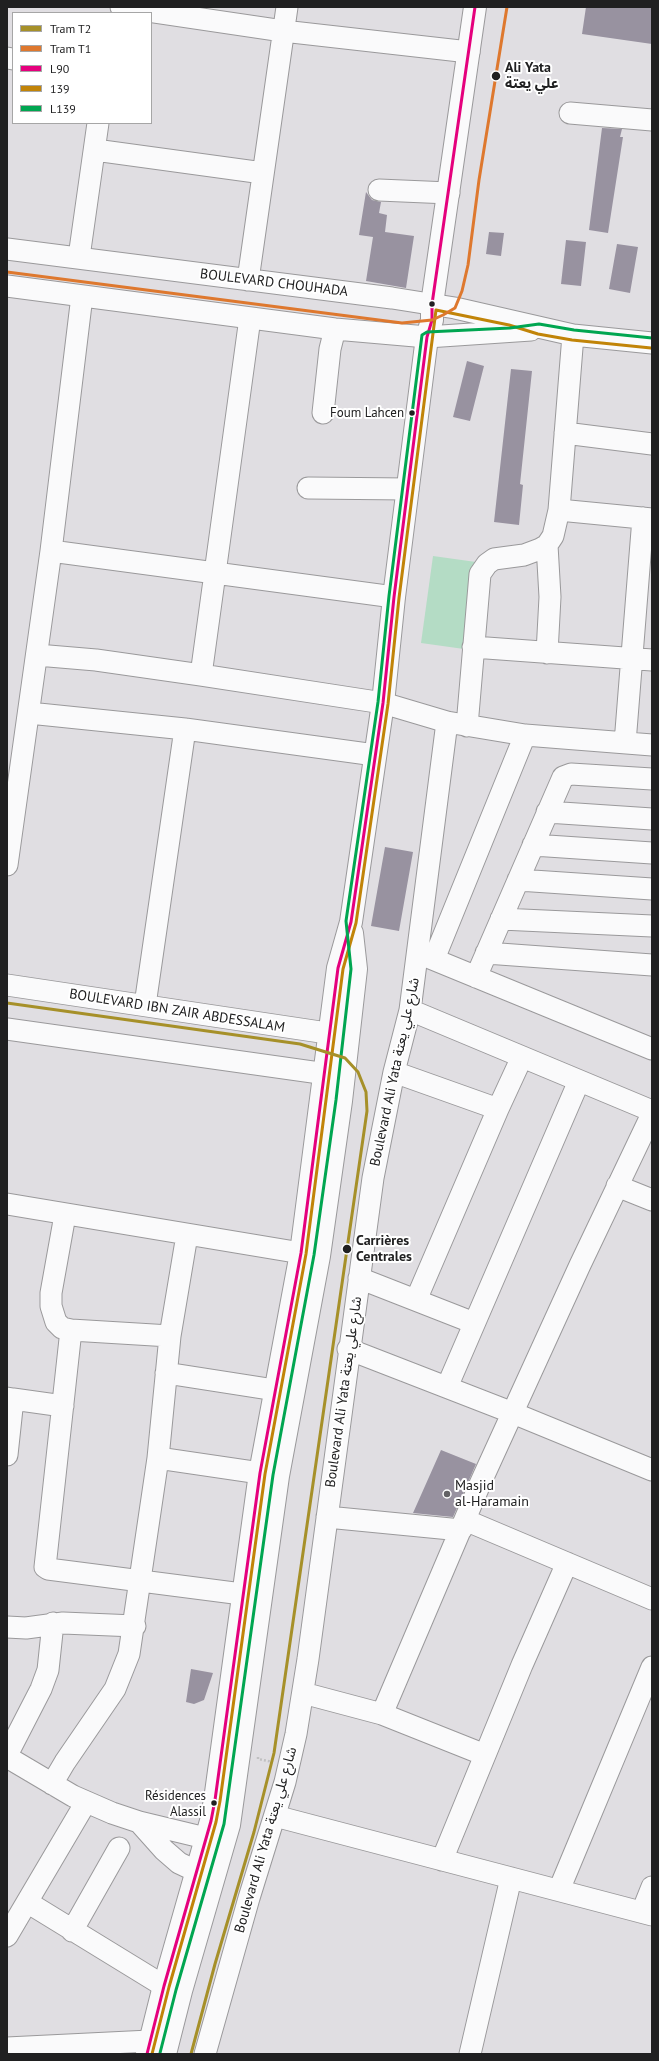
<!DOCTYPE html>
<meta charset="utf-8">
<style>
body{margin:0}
#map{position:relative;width:659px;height:2061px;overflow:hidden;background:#e0dee2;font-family:"PT Sans",sans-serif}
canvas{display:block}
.frame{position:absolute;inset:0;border:8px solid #202021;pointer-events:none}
.legend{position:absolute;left:12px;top:12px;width:140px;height:112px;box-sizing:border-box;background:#fff;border:1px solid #a6a6a6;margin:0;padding:5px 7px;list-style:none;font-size:12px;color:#202021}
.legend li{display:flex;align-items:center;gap:8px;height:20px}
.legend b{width:20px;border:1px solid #a6a6a6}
</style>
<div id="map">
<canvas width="659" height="2061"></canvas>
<div class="frame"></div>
<ul class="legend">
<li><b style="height:5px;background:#a69029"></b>Tram T2</li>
<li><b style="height:5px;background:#de782e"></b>Tram T1</li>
<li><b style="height:5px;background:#e5007d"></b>L90</li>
<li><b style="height:5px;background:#c18408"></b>139</li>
<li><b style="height:5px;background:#00a651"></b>L139</li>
</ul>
</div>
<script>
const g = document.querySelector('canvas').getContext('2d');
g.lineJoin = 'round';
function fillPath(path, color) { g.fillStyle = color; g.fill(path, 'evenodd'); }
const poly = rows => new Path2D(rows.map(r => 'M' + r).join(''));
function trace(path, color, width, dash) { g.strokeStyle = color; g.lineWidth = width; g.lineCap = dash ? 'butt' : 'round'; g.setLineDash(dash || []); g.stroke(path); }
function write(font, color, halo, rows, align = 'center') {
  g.font = font + ' "PT Sans","Noto Sans Arabic",sans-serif'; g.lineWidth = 4; g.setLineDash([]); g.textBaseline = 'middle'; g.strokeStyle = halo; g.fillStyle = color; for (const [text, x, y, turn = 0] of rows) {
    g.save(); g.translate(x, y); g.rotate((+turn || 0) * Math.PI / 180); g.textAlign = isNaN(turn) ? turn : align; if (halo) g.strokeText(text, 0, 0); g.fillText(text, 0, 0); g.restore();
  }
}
fillPath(poly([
 [433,556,476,562,464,649,421,643]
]), '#b4dcc5');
fillPath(poly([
 [586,7,652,7,652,44,582,34],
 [602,128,622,129,620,137,623,137,608,233,589,230],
 [366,192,372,200,381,202,379,213,387,215,385,232,414,236,406,288,366,281,373,237,359,235],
 [489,232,504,233,501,256,486,254],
 [566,240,586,242,581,286,561,284],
 [617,244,638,247,630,293,609,289],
 [467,361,484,366,470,421,453,417],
 [511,369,532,371,520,484,523,485,519,525,494,522],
 [385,847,413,852,399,931,371,926],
 [441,1450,476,1464,453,1517,413,1513],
 [191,1669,213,1673,204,1700,194,1704,186,1702]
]), '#9892a0');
const minor = poly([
 [121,7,283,31,469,52],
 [7,58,13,59],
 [570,113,652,120],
 [95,150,263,173],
 [379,190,449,193],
 [7,249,392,298,455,308,573,335,652,343],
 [79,257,98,123],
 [248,280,287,7],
 [7,286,335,329,427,337,531,330],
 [323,413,330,349,335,329],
 [565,433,652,444],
 [308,488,408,489],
 [559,510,652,519],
 [547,545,550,597,547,653],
 [51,551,394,597],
 [473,647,652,660],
 [37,655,96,660,201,675,383,703,447,722,525,735,652,745],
 [201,675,250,318],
 [29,713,185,729,375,755],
 [467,726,480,574,487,564,494,559,524,555,540,549,547,545,553,536,559,510,573,335],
 [625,743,643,518],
 [547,812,652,819],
 [533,845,652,853],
 [7,865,51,551,82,296],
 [518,880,652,889],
 [501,919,652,926],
 [418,953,652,1049],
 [486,953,652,965],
 [434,959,525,735],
 [476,977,563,777,571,774,652,779],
 [7,985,347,1036],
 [145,1005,185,729],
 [410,1010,652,1111],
 [7,1029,341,1076],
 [394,1072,498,1109],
 [617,1186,652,1200],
 [7,1204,301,1253],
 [65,1215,51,1293,51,1306,56,1322,62,1328,71,1330,170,1336],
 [359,1278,474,1323],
 [416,1300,498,1109,522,1057],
 [71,1330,45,1567,48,1569,242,1594],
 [348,1349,513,1413,652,1470],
 [166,1373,275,1390],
 [447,1387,579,1081],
 [7,1398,13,1399,7,1455],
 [13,1399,63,1406],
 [158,1458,260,1473],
 [327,1517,461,1530],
 [465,1520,652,1599],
 [7,1627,26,1628,63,1623,135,1626],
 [303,1693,382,1714,485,1755],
 [382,1714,480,1484,580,1265,652,1114],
 [7,1755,41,1689,48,1670,53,1623],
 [7,1757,73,1796,112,1813,139,1822,222,1842],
 [52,1784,65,1762,115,1689,129,1654,158,1458,170,1336,187,1235],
 [275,1816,652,1915],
 [139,1822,164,1850,179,1863,196,1871,213,1875],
 [442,1860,522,1665,567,1563],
 [559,1890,652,1667],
 [27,1902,164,1986],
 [642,1912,652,1887],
 [72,1931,119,1848],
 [7,1936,86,1802],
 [7,2048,150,2041],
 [205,2054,249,1898,285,1782,296,1734,308,1659,373,1178,394,1072,410,1010,447,722],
 [470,2054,511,1878]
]);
const major = poly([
 [147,2054,164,1986,211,1821,215,1800,260,1473,301,1253,338,968,351,922,383,703,394,597,427,337,432,320,432,304,475,7],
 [165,2054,181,1991,229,1825,278,1476,319,1256,341,1101,356,969,352,933]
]);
trace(minor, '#9a999b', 23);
trace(major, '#9a999b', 24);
trace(poly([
 [258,1757,258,1759,273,1762]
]), '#c0c0c1', 2.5, [2, 2]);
trace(minor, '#fafafb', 21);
trace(major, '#fafafb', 22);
trace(poly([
 [147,2054,164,1986,211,1821,215,1800,260,1473,301,1253,338,968,351,922,383,703,394,597,427,337,432,320,432,304,475,7]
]), '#e5007d', 3);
trace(poly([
 [152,2054,169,1987,216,1822,220,1801,265,1474,306,1254,343,969,356,923,388,704,399,598,436,310,509,325,538,334,572,340,651,348]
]), '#c18408', 3);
trace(poly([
 [160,2053,176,1990,224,1824,273,1475,314,1255,336,1100,351,969,346,921,378,702,389,596,422,335,427,332,510,328,539,324,574,330,652,338]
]), '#00a651', 3);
trace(poly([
 [7,1003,300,1044,345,1058,358,1072,366,1092,367,1111,274,1753,254,1832,215,1964,191,2054]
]), '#a69029', 3);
trace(poly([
 [7,272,402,323,432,320,443,315,455,308,462,291,468,265,479,180,507,7]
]), '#de782e', 3);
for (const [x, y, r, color] of [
 [496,76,5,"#202021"],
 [432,304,3.5,"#202021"],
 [412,413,3.5,"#202021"],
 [347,1249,5,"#202021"],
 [447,1494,4,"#636265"],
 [214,1803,3.5,"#202021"]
]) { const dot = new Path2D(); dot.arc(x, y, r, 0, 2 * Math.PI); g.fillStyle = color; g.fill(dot); trace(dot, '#fff', 1.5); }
write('13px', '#202021', '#fff', [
 ["Foum Lahcen",404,413],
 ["Résidences",206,1796],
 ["Alassil",206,1812]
], 'right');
write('bold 14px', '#202021', '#fff', [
 ["Ali Yata",505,68],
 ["علي يعتة",505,84],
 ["Carrières",356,1241],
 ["Centrales",356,1257]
], 'left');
write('14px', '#202021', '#fff', [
 ["BOULEVARD CHOUHADA",274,283,7],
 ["BOULEVARD IBN ZAIR ABDESSALAM",177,1011,9],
 ["Boulevard Ali Yata شارع علي يعتة",395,1072,-78],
 ["Boulevard Ali Yata شارع علي يعتة",344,1392,-82],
 ["Boulevard Ali Yata شارع علي يعتة",266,1840,-74]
]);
write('14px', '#202021', '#fff', [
 ["Masjid",455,1486],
 ["al-Haramain",455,1502]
], 'left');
</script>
